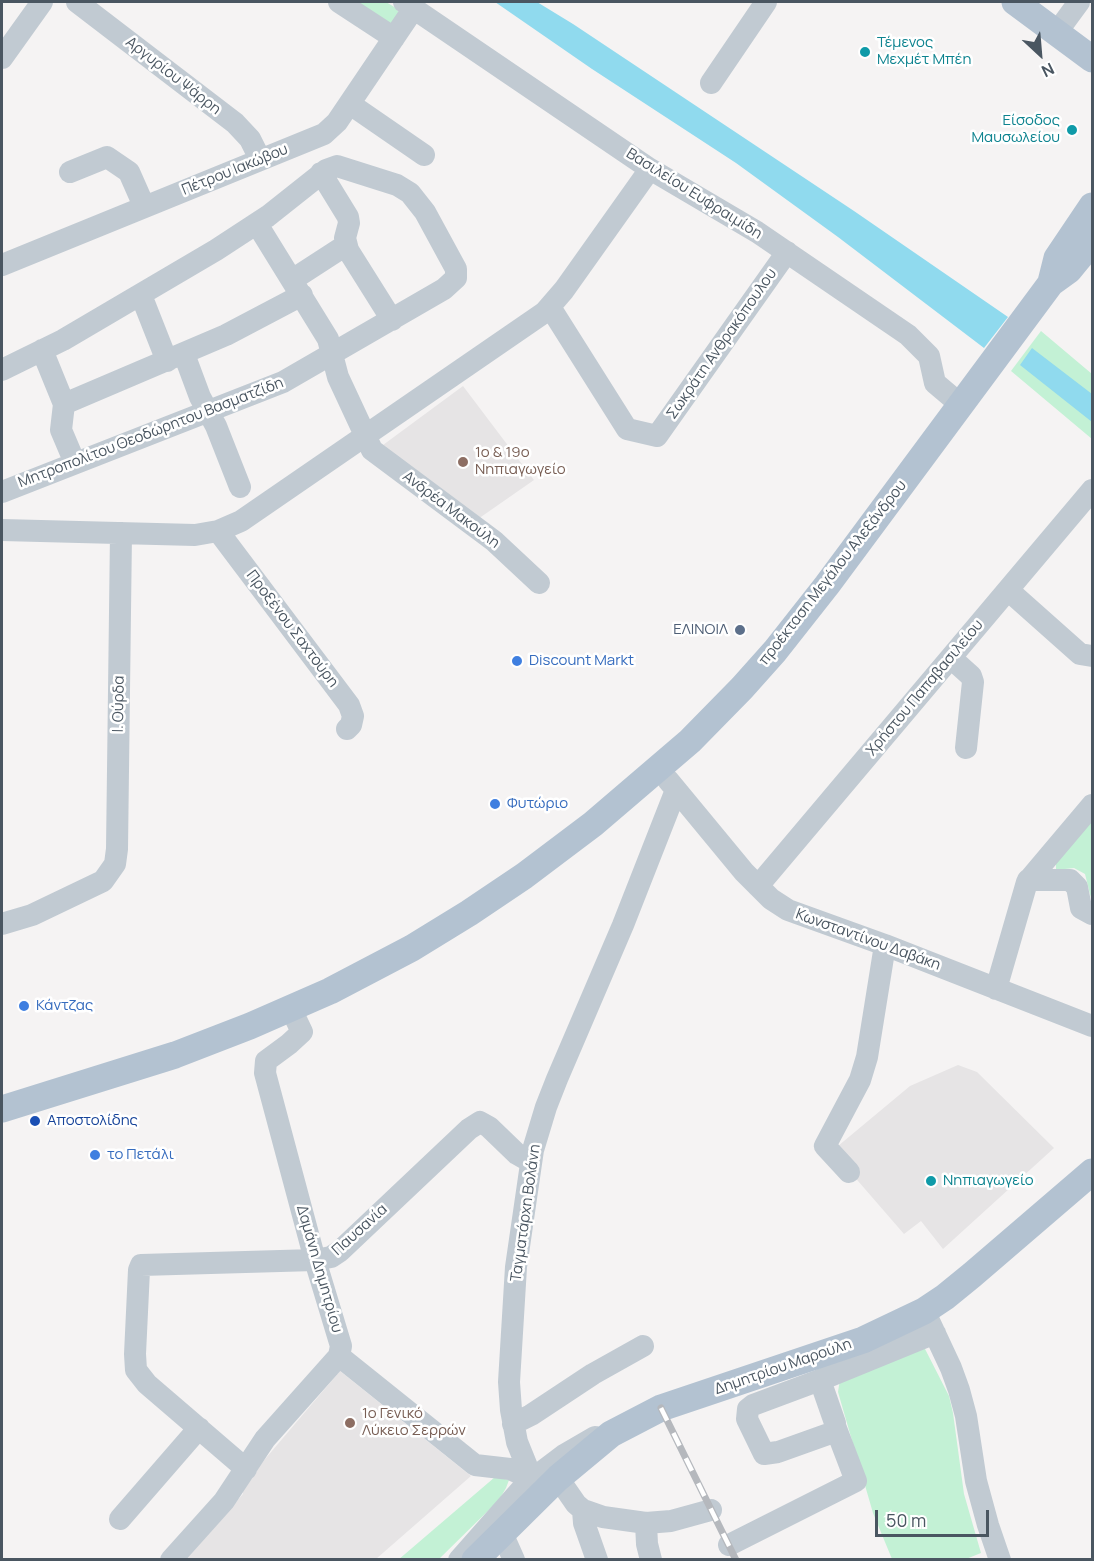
<!DOCTYPE html>
<meta charset="utf-8">
<style>
body{margin:0}
#map{position:relative;width:1094px;height:1561px;overflow:hidden;background:#f5f3f3;font-family:Manrope,sans-serif}
canvas{display:block}
.frame{position:absolute;inset:0;border:3px solid #4a5661;pointer-events:none}
.north{position:absolute;left:1010px;top:24px;width:60px;height:60px;-webkit-text-stroke:4px #fff;paint-order:stroke;rotate:154deg;font-size:16px;font-weight:700;line-height:24px;text-align:center;color:#4a5661}
.north::after{content:'';display:block;margin:auto;width:21px;height:27px;background:#4a5661;clip-path:polygon(50% 0,100% 100%,50% 72%,0 100%)}
.scale{position:absolute;left:875px;top:1510px;width:114px;height:27px;box-sizing:border-box;border:3px solid #4a5661;border-top:0;padding-left:8px;font-size:18px;line-height:21px;white-space:nowrap;color:#4a5661;-webkit-text-stroke:4px #fff;paint-order:stroke}
</style>
<div id="map">
<canvas width="1094" height="1561"></canvas>
<div class="frame"></div>
<div class="north">N</div>
<div class="scale">50 m</div>
</div>
<script>
const g = document.querySelector('canvas').getContext('2d');
g.lineJoin = 'round';
function fillPath(path, color) { g.fillStyle = color; g.fill(path, 'evenodd'); }
const poly = rows => new Path2D(rows.map(r => 'M' + r).join(''));
function trace(path, color, width, dash) { g.strokeStyle = color; g.lineWidth = width; g.lineCap = dash ? 'butt' : 'round'; g.setLineDash(dash || []); g.stroke(path); }
function write(font, color, halo, rows, align = 'center') {
  g.font = font + ' Manrope,sans-serif'; g.lineWidth = 5; g.setLineDash([]); g.textBaseline = 'middle'; g.strokeStyle = halo; g.fillStyle = color; for (const [text, x, y, turn = 0] of rows) {
    g.save(); g.translate(x, y); g.rotate((+turn || 0) * Math.PI / 180); g.textAlign = isNaN(turn) ? turn : align; if (halo) g.strokeText(text, 0, 0); g.fillText(text, 0, 0); g.restore();
  }
}
fillPath(poly([
 [463,386,534,480,478,519,383,445],
 [958,1065,977,1072,1054,1148,943,1249,921,1221,904,1234,832,1151,910,1086],
 [340,1371,471,1476,376,1559,184,1560,243,1494,243,1485]
]), '#e6e4e5');
fillPath(poly([
 [345,2,386,2,396,8,399,13,388,30],
 [1041,331,1092,374,1092,439,1011,371],
 [1092,819,1092,902,1085,874,1074,868,1056,870,1056,862],
 [924,1347,949,1396,953,1413,964,1494,981,1553,966,1559,892,1559,873,1513,838,1392,840,1379],
 [495,1477,509,1480,506,1488,499,1500,439,1559,398,1560]
]), '#c3f1d5');
fillPath(poly([
 [495,2,537,2,573,24,854,211,1008,317,984,348,838,237,736,163,592,69],
 [1032,348,1092,394,1092,422,1020,365]
]), '#90daee');
trace(poly([
 [77,2,235,123,250,139,260,159],
 [339,2,394,38],
 [404,2,650,169,757,232,908,335,929,356,935,383,961,405],
 [1057,32,1079,2],
 [2,58,42,2],
 [711,83,766,2],
 [350,104,424,155],
 [70,172,107,157,129,172,144,206],
 [321,173,348,217,349,223,345,238,348,250,392,320],
 [257,224,328,339,338,377,372,450,494,541,539,583],
 [2,265,324,134,337,122,414,8],
 [292,280,346,245],
 [141,295,167,361],
 [550,307,627,429,657,436,787,252],
 [42,350,64,404,61,430,75,463],
 [184,354,200,397,216,426,240,487],
 [2,370,63,340,216,250,268,216,326,170,337,166,397,185,410,193,425,212,456,269,456,278,444,289,283,382,2,492],
 [64,404,226,335,302,295],
 [2,530,195,535,218,531,241,521,545,312,564,290,650,169],
 [218,531,349,705,353,716,351,725,347,729],
 [1008,590,1080,654,1092,656],
 [951,658,971,676,973,682,966,748],
 [668,780,744,872,771,899,788,910,885,945,1092,1026],
 [1028,880,1070,880,1077,887,1081,908,1092,914],
 [758,886,1092,490],
 [2,924,32,915,103,881,115,864,117,849,121,533],
 [996,989,1027,882,1092,805],
 [291,1009,302,1032,289,1044,266,1061,265,1073,315,1260,341,1346,339,1356,475,1465,510,1469,532,1479],
 [849,1172,825,1146,860,1080,867,1057,885,945],
 [929,1321,951,1368,959,1390,966,1416,976,1481,988,1525,1000,1560],
 [820,1380,835,1423,834,1432,778,1452,764,1454,747,1419,748,1409,753,1405,820,1380,935,1333],
 [513,1424,531,1415,593,1374,643,1346],
 [246,1469,147,1384,136,1370,135,1354,139,1270,141,1265,315,1260,331,1257,340,1251,469,1129,480,1122,489,1127,517,1154,531,1162],
 [558,1478,576,1504,583,1510,603,1517,646,1523,647,1544,651,1560],
 [532,1479,517,1442,511,1410,509,1382,516,1267,533,1150,546,1107,557,1079,623,925,676,790],
 [583,1510,584,1523,597,1560],
 [120,1519,199,1428],
 [646,1523,671,1521,711,1510],
 [502,1533,514,1560],
 [729,1545,856,1481,835,1426],
 [171,1560,224,1501,265,1439,339,1356],
 [459,1560,527,1483,564,1455,595,1437]
]), '#c1cad2', 22);
trace(poly([
 [1015,2,1092,59],
 [1051,282,1057,258,1092,206],
 [2,1109,175,1055,250,1026,330,991,412,948,469,913,524,876,593,824,690,741,742,688,775,651,827,585,1051,283,1069,270,1092,242],
 [475,1560,558,1478,611,1434,661,1408,863,1340,924,1311,945,1297,972,1275,1092,1172]
]), '#b3c2d1', 27);
const rail = poly([
 [661,1408,736,1560]
]);
trace(rail, '#b5b8bd', 7);
trace(rail, '#fff', 4.5, [14]);
for (const [x, y, r, color] of [
 [865,52,6,"#0f9aa8"],
 [1072,130,6,"#0f9aa8"],
 [463,462,6,"#8d6e63"],
 [740,630,6,"#5c6f8a"],
 [517,661,6,"#3f7fe0"],
 [495,804,6,"#3f7fe0"],
 [24,1006,6,"#3f7fe0"],
 [35,1121,6,"#1a4fb4"],
 [95,1155,6,"#3f7fe0"],
 [931,1181,6,"#0f9aa8"],
 [350,1423,6,"#8d6e63"]
]) { const dot = new Path2D(); dot.arc(x, y, r, 0, 2 * Math.PI); g.fillStyle = color; g.fill(dot); trace(dot, '#fff', 2); }
write('15px', '#0d838f', '#fff', [
 ["Τέμενος",877,43],
 ["Μεχμέτ Μπέη",877,60],
 ["Είσοδος",1060,121,"right"],
 ["Μαυσωλείου",1060,138,"right"],
 ["Νηπιαγωγείο",943,1181]
], 'left');
write('15px', '#4a5661', '#fff', [
 ["Αργυρίου Ψάρρη",173,76,38],
 ["Πέτρου Ιακώβου",235,170,-22],
 ["Βασιλείου Ευφραιμίδη",694,194,32],
 ["Σωκράτη Ανθρακόπουλου",722,344,-55],
 ["Μητροπολίτου Θεοδώρητου Βασματζίδη",151,433,-21],
 ["Ανδρέα Μακούλη",451,510,37],
 ["προέκταση Μεγάλου Αλεξάνδρου",833,573,-52],
 ["Προξένου Σαχτούρη",292,629,53],
 ["Χρήστου Παπαβασιλείου",925,688,-50],
 ["Ι. Ούρδα",119,704,-89],
 ["Κωνσταντίνου Δαβάκη",868,940,20],
 ["Ταγματάρχη Βολάνη",526,1213,-82],
 ["Παυσανία",360,1230,-42],
 ["Δαμάνη Δημητρίου",319,1269,74],
 ["Δημητρίου Μαρούλη",783,1367,-19]
]);
write('15px', '#785e54', '#fff', [
 ["1ο & 19ο",475,453],
 ["Νηπιαγωγείο",475,470],
 ["1ο Γενικό",362,1414],
 ["Λύκειο Σερρών",362,1431]
], 'left');
write('15px', '#4e5e75', '#fff', [
 ["ΕΛΙΝΟΙΛ",728,630]
], 'right');
write('15px', '#366cbe', '#fff', [
 ["Discount Markt",529,661],
 ["Φυτώριο",507,804],
 ["Κάντζας",36,1006],
 ["το Πετάλι",107,1155]
], 'left');
write('15px', '#164399', '#fff', [
 ["Αποστολίδης",47,1121]
], 'left');
</script>
